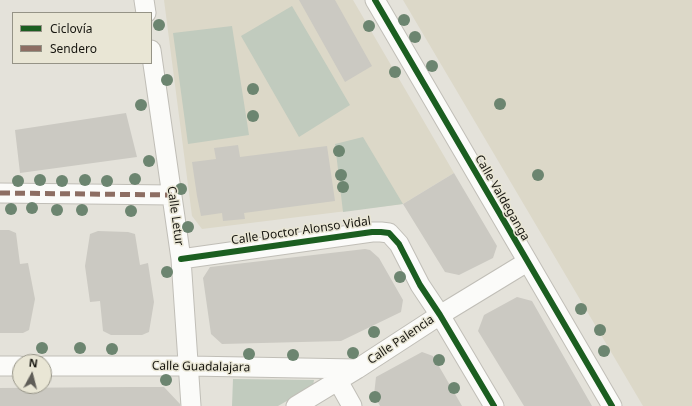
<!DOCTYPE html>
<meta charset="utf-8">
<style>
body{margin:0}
#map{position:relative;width:692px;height:406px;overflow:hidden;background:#e4e2da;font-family:"Noto Sans",sans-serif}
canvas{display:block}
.legend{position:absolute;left:12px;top:12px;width:140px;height:52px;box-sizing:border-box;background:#e9e6d5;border:1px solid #959386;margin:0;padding:5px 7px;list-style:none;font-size:12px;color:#171610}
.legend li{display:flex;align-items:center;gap:8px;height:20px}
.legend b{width:20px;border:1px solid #959386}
.north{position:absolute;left:12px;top:354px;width:40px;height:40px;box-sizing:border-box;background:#e9e6d5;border:1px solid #959386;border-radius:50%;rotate:7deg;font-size:11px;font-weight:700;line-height:16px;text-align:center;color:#171610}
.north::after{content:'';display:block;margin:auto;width:14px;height:18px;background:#5f5d57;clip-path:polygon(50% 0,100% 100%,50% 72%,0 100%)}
</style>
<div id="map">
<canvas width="692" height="406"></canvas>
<ul class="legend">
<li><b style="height:5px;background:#1b5e20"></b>Ciclovía</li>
<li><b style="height:5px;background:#8d6e63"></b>Sendero</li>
</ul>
<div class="north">N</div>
</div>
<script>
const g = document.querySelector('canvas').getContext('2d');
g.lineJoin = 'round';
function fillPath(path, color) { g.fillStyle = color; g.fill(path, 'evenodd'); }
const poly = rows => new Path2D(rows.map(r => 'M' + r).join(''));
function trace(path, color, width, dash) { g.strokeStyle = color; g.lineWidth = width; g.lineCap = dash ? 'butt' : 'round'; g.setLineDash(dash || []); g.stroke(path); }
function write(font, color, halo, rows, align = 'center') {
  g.font = font + ' "Noto Sans",sans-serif'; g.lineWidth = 3; g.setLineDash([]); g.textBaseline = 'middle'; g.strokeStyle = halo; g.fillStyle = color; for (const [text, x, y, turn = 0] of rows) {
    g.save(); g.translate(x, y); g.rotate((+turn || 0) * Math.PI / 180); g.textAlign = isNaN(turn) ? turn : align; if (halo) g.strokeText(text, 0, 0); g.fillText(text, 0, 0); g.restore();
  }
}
fillPath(poly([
 [164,0,353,0,454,173,403,204,202,229,192,216],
 [403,0,692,0,692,406,643,406]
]), '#dcd8c8');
fillPath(poly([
 [292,6,350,105,299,137,241,36],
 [232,26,249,135,188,144,173,33],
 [363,137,403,204,343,212,335,144],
 [233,379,314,380,313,386,278,406,232,406]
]), '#c1cbbe');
fillPath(poly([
 [299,0,335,0,372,66,345,82],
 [126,113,137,157,20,173,15,130],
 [238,145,240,157,327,146,335,201,244,213,245,219,223,221,222,213,201,216,197,196,192,162,216,159,214,148],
 [454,173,497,246,493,258,459,275,445,272,403,204],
 [0,230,9,230,16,233,20,264,28,263,35,299,29,330,23,333,0,333],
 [98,231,128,232,135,234,140,265,148,263,154,302,149,332,142,335,111,335,103,331,100,301,90,302,85,266,90,234],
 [365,249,370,250,379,258,403,300,401,312,341,341,222,344,211,334,203,278,210,267],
 [517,297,532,301,592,406,524,406,478,331,484,315],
 [422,352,433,356,462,406,380,406,374,395,376,377],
 [131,387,164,387,180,404,180,406,0,406,0,388]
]), '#cbc9c2');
const street = poly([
 [144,0,146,13],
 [375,0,612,406],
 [151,50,181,259,191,406],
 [0,193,172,195],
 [181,259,372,232,381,232,389,233,399,244,420,285,440,315,494,406],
 [0,366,20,366],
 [44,366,189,366,357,369],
 [338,381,352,406],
 [296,406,357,369,440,315,527,262]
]);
trace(street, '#c0beb7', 21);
trace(street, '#fbfbf9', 19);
trace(poly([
 [0,193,172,195]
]), '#8d6e63', 5, [10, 5]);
trace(poly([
 [375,0,612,406],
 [181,259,372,232,381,232,389,233,399,244,420,285,440,315,494,406]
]), '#1b5e20', 6);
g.fillStyle = '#6c8570';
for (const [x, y] of [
 [404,20],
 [159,25],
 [369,26],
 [415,37],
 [432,66],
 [395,72],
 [167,80],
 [253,89],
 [500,104],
 [141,105],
 [253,116],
 [339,151],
 [149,161],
 [341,175],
 [538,175],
 [135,179],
 [40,180],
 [85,180],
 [18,181],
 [62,181],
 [107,181],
 [343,187],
 [181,189],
 [32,208],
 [11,209],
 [57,210],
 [82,210],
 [131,211],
 [188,227],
 [167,272],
 [400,277],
 [581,309],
 [600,330],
 [374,332],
 [42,348],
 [80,348],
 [112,349],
 [604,351],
 [353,353],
 [249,354],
 [293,355],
 [439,360],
 [166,380],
 [454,388],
 [375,397]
]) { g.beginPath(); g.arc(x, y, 6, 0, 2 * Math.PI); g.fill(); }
write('12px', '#171610', '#e9e6d5', [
 ["Calle Valdeganga",502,198,60],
 ["Calle Letur",175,216,82],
 ["Calle Doctor Alonso Vidal",301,231,-8],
 ["Calle Palencia",401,340,-34],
 ["Calle Guadalajara",201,367,1]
]);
</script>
